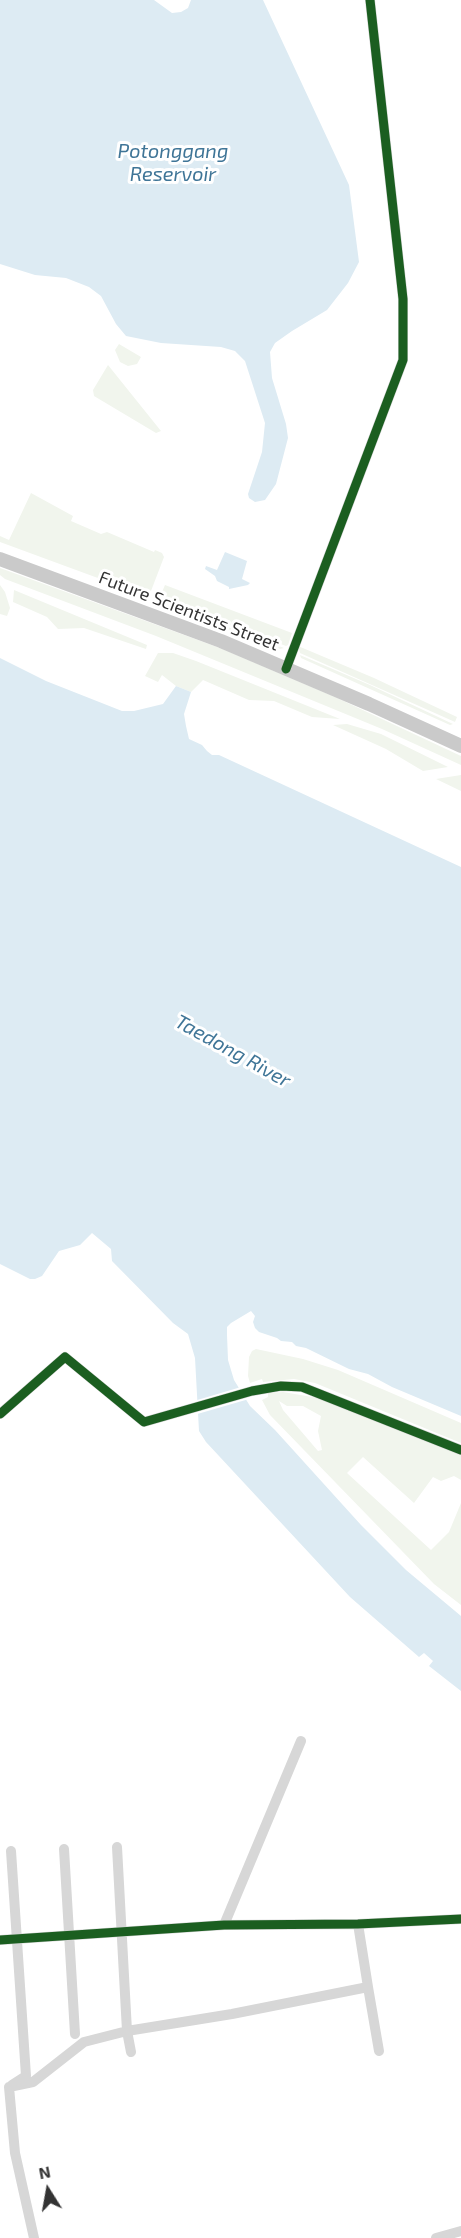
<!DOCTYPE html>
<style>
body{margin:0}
#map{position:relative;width:461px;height:2238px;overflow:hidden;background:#fff;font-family:"Exo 2",sans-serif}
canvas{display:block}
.north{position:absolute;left:18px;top:2160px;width:60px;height:60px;-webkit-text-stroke:4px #fff;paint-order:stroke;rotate:349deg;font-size:16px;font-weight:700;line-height:24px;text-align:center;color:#333}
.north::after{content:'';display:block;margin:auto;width:21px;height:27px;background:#333;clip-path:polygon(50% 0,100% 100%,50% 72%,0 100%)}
</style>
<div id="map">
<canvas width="461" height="2238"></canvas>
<div class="north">N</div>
</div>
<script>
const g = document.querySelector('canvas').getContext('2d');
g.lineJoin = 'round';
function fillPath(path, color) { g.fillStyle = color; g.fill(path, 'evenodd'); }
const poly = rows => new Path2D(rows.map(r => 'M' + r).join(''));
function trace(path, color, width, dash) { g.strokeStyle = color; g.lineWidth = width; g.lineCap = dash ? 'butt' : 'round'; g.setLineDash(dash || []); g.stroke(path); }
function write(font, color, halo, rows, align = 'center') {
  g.font = font + ' "Exo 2",sans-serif'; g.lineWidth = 6; g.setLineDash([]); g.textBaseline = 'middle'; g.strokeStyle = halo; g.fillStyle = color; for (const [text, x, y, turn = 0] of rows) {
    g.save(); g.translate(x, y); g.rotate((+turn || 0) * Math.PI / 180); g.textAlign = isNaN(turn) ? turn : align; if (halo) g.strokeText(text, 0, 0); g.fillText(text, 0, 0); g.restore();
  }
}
fillPath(poly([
 [119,344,141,357,137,364,128,366,120,362,115,350],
 [108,365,161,431,156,433,94,396,93,390],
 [31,493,73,516,71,521,101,534,107,532,154,552,155,550,162,553,164,557,151,591,144,595,0,542,0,536,9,540],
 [0,568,220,648,335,697,461,756,461,765,382,729,156,636,5,579,0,575],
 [0,585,5,592,10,608,7,616,0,614],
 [165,585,292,633,288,645,286,646,164,600,162,592],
 [14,590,147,645,146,649,84,628,58,629,47,617,13,602],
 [161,602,284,648,280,649,163,605],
 [298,646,374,678,457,717,455,722,300,653],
 [158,653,173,653,196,661,340,719,312,717,274,701,249,700,203,680,191,692,176,686,162,675,158,682,145,676],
 [300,655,370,685,453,724,450,725,301,658],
 [347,724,381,734,448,767,423,771,386,749,333,725],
 [461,775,461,791,436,779,442,778],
 [256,1349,303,1359,338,1370,461,1423,461,1443,315,1383,294,1379,263,1382,262,1379,250,1383,248,1376,249,1357,252,1351],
 [283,1392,318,1398,461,1455,461,1480,454,1476,441,1481,433,1477,414,1503,363,1457,347,1473,431,1550,449,1532,461,1503,461,1605,434,1584,270,1415,262,1400,268,1397,268,1393],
 [279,1401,287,1406,303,1406,321,1416,318,1431,322,1450,318,1451,283,1410]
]), '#f1f5ed');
fillPath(poly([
 [0,0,154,0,172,13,181,12,188,8,191,0,263,0,349,185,359,262,348,283,327,310,292,331,275,343,270,352,272,378,286,424,288,438,276,484,265,500,255,502,249,498,248,494,262,452,265,423,245,361,235,351,221,347,161,343,126,336,116,324,101,296,89,287,66,278,35,275,0,264],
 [225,552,247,561,242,579,250,583,248,585,229,589,229,587,217,581,215,576,205,569,206,566,217,570],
 [0,658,46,681,122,711,134,711,163,704,176,686,191,692,184,714,186,726,189,739,202,745,207,751,212,755,219,755,461,867,461,1416,392,1387,368,1374,349,1369,306,1348,296,1346,292,1342,281,1341,277,1338,259,1332,255,1328,253,1322,255,1316,251,1311,231,1323,227,1327,227,1335,228,1360,234,1380,250,1406,275,1430,361,1525,406,1570,461,1616,461,1691,429,1666,433,1661,424,1653,419,1657,350,1597,206,1442,199,1431,195,1358,188,1334,173,1323,112,1261,111,1249,92,1233,80,1245,59,1251,42,1276,35,1279,30,1279,0,1264]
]), '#ddebf3');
fillPath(poly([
 [241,1387,249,1399,194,1415,194,1401]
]), '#fff');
trace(poly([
 [286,669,403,360,403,299,370,0],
 [0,1414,65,1357,144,1422,252,1391,281,1386,302,1387,461,1450],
 [117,1847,127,2031,131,2052],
 [64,1849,75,2034],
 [11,1851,26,2076,12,2085],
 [358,1924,368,1987],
 [224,1925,301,1741],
 [0,1940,224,1925,358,1924,461,1919],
 [9,2087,33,2082,84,2042,127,2031,232,2014,368,1987,379,2051],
 [9,2087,15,2153,34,2238],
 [436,2238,461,2231]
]), '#d7d7d7', 10);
trace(poly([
 [0,559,221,641,369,704,461,746]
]), '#cacaca', 14);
trace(poly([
 [286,669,403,360,403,299,370,0],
 [0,1414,65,1357,144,1422,252,1391,281,1386,302,1387,461,1450],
 [0,1940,224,1925,358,1924,461,1919]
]), '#1b5e20', 9);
write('18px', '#333', '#fff', [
 ["Future Scientists Street",189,611,21]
]);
write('italic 20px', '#3f7597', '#fff', [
 ["Potonggang",173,151],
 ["Reservoir",173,174],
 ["Taedong River",233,1051,29]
]);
</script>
